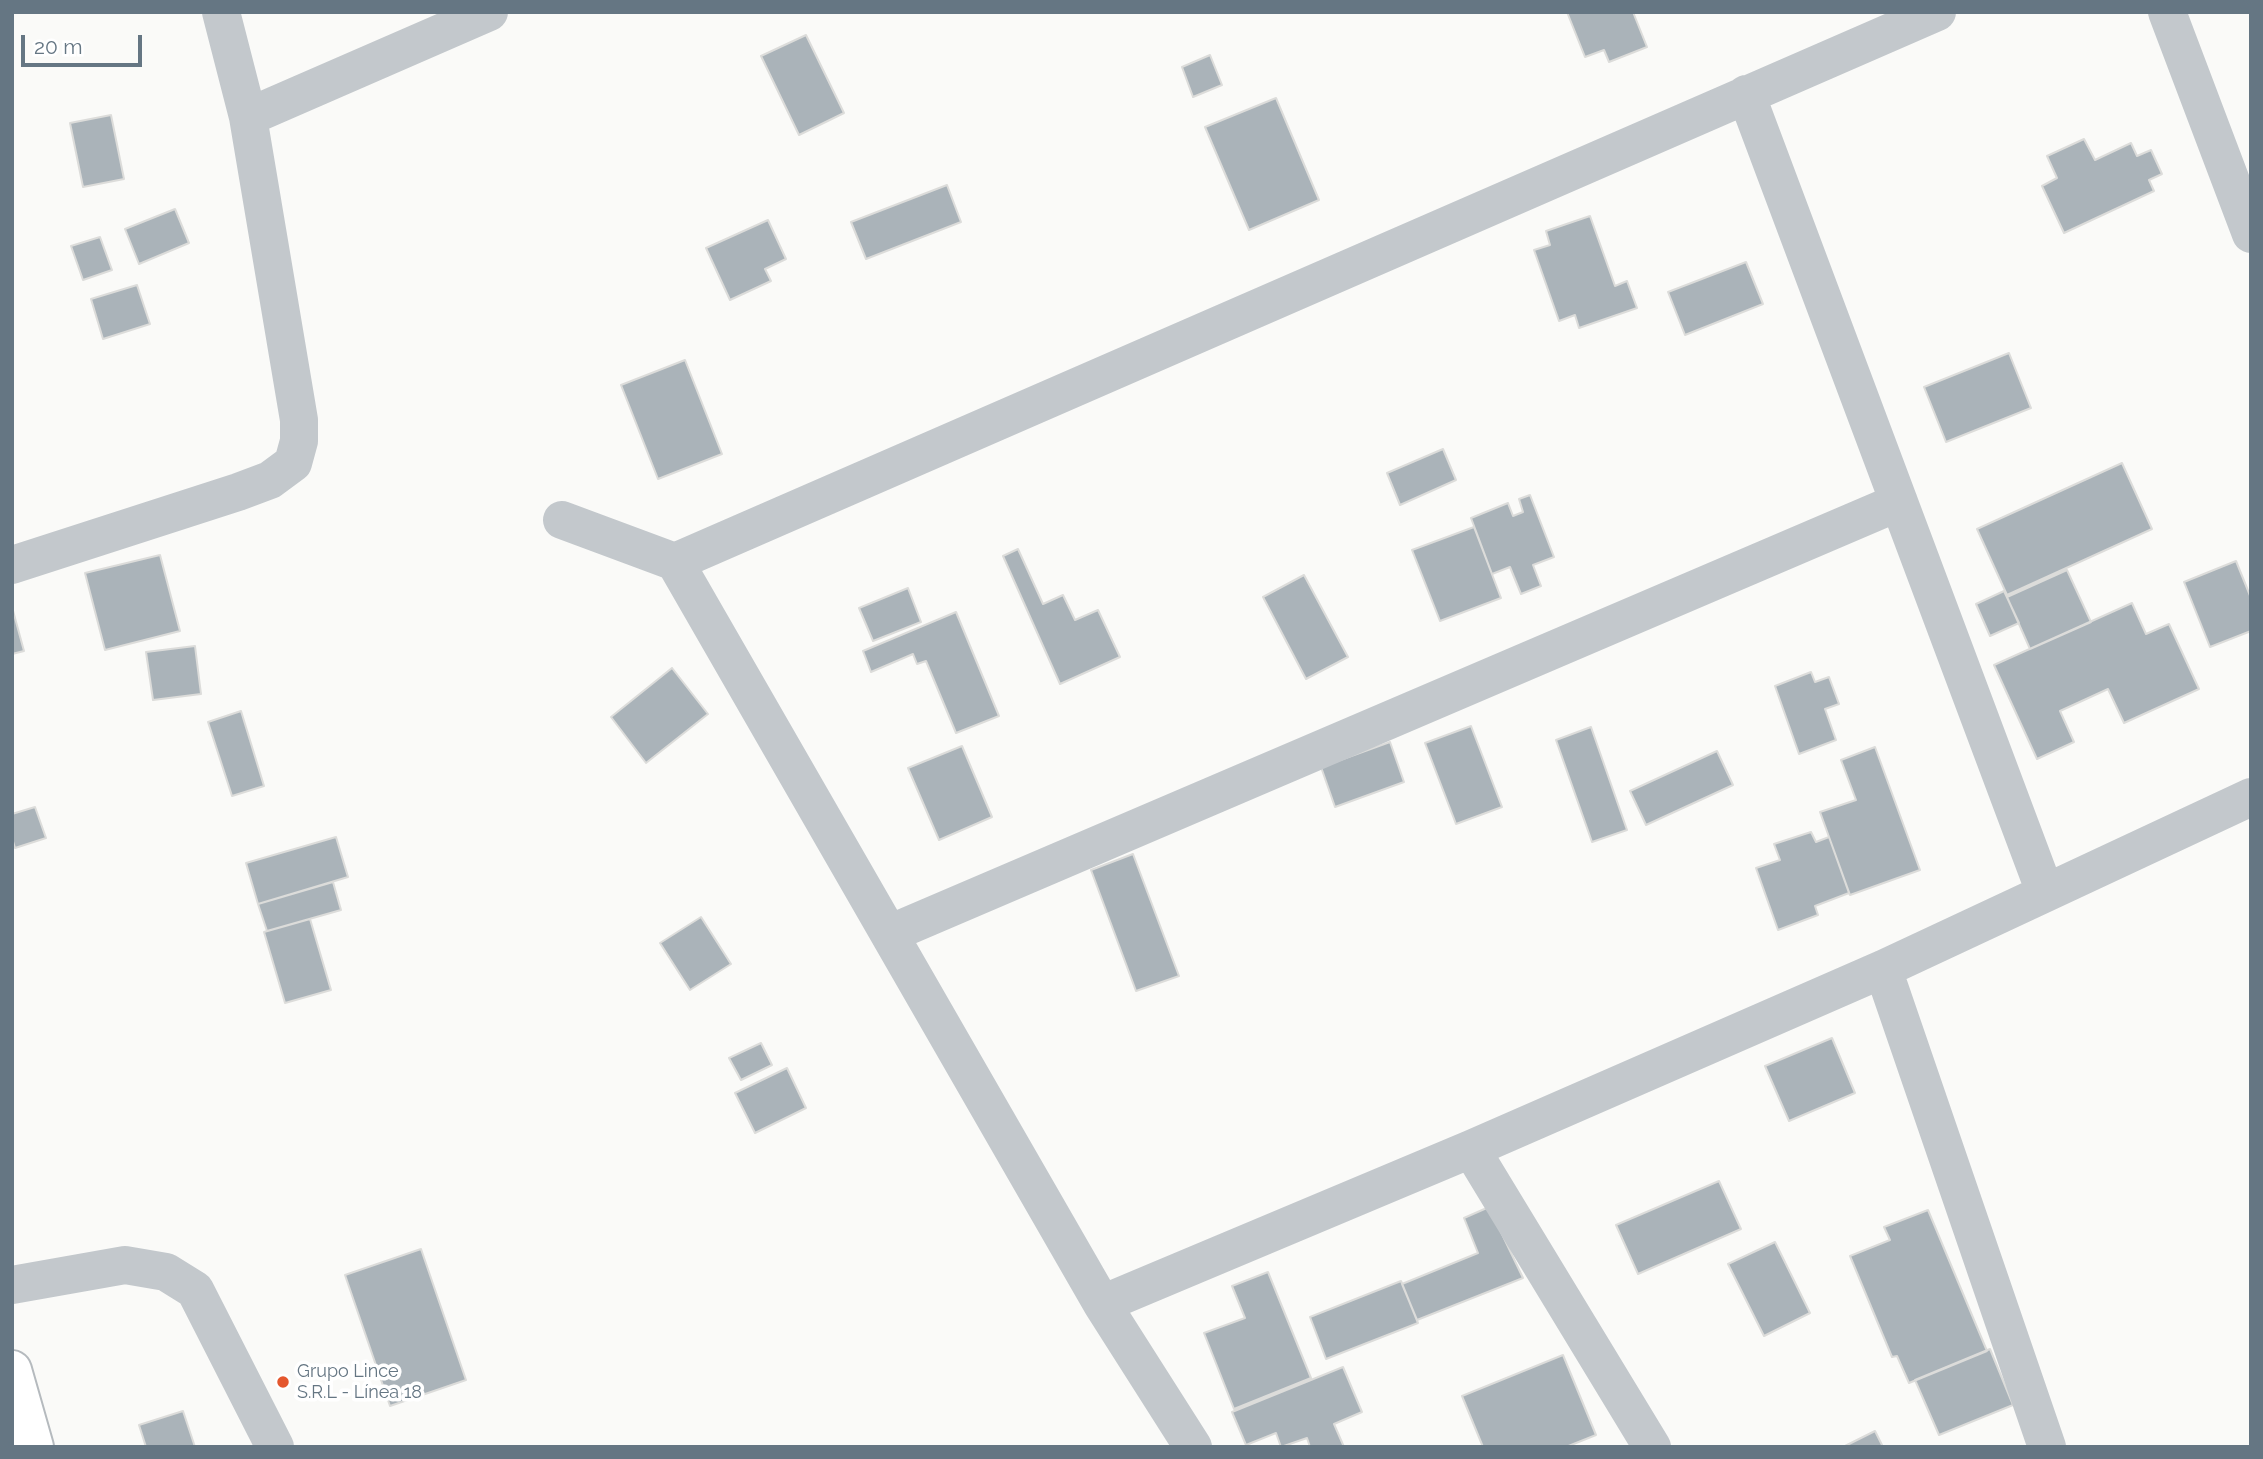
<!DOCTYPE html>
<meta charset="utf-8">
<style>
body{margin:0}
#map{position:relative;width:2263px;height:1459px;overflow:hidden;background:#fafaf8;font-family:Raleway,sans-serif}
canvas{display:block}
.frame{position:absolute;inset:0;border:14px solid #657683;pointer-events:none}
.scale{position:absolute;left:21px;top:35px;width:121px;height:32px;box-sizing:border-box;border:4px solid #657683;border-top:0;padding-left:9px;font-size:21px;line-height:24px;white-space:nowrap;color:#657683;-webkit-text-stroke:5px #fff;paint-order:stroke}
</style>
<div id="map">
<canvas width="2263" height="1459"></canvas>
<div class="frame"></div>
<div class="scale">20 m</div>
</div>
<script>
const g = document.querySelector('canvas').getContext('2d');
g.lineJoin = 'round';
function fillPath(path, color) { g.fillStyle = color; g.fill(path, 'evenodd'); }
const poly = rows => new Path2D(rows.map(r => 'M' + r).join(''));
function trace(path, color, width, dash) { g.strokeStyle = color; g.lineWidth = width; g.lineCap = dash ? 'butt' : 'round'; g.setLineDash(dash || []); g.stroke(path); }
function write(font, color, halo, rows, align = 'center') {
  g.font = font + ' Raleway,sans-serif'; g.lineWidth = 7; g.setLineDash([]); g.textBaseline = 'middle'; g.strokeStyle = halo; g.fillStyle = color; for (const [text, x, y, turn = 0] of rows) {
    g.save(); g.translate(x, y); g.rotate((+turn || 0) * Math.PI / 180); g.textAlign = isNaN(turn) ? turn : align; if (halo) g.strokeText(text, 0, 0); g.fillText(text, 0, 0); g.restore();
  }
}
const building = poly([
 [1567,12,1633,12,1647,47,1609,62,1604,50,1585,57,1567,12],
 [806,35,844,113,799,135,761,56,806,35],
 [1210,55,1222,85,1193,97,1182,67,1210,55],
 [1276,98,1319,200,1249,230,1205,127,1276,98],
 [111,115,124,179,83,187,70,123,111,115],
 [2084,139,2095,160,2131,143,2137,156,2151,150,2162,174,2149,180,2154,191,2064,233,2042,186,2057,178,2047,156,2084,139],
 [947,185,961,222,866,259,851,222,947,185],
 [175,209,189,243,139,264,125,229,175,209],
 [1590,216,1615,286,1627,281,1637,308,1579,328,1575,315,1559,321,1534,250,1550,245,1546,231,1590,216],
 [768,220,786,259,765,269,771,281,730,300,706,248,768,220],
 [100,237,112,270,83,280,71,246,100,237],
 [1746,262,1763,304,1685,335,1668,292,1746,262],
 [137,285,150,324,103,339,91,299,137,285],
 [2009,353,2031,408,1946,442,1924,387,2009,353],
 [685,360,722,454,658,479,621,385,685,360],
 [1443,449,1456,480,1400,505,1387,473,1443,449],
 [2122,463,2152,529,2007,595,1977,529,2122,463],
 [1530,495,1554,557,1533,565,1541,586,1521,594,1510,567,1492,574,1471,518,1508,503,1513,516,1523,512,1519,499,1530,495],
 [1474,527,1501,598,1440,621,1412,550,1474,527],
 [1018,549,1043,604,1063,595,1075,620,1098,610,1120,657,1060,684,1003,556,1018,549],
 [160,555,180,631,105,650,85,573,160,555],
 [2236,561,2251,598,2251,631,2210,647,2184,582,2236,561],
 [2067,570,2091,622,2030,649,2007,597,2067,570],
 [1304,575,1348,657,1306,679,1263,597,1304,575],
 [908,588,921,622,873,641,859,608,908,588],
 [2004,591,2019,623,1990,636,1976,604,2004,591],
 [2132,603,2146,634,2169,624,2199,689,2124,723,2108,689,2060,711,2074,742,2037,759,1994,665,2132,603],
 [12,607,24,651,12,654,12,607],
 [956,612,999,716,956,733,926,661,917,664,913,654,871,672,863,651,956,612],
 [195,646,201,694,153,700,146,652,195,646],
 [672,668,708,714,646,763,611,717,672,668],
 [1811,672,1815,682,1829,677,1839,704,1825,709,1836,740,1799,754,1775,686,1811,672],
 [241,711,264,786,232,796,208,722,241,711],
 [1471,726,1502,807,1456,824,1425,743,1471,726],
 [1591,727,1627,830,1592,842,1556,740,1591,727],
 [1390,742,1404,782,1335,807,1321,767,1390,742],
 [962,746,992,817,939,840,908,768,962,746],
 [1875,747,1920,870,1850,895,1820,812,1856,800,1841,760,1875,747],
 [1717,751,1733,785,1646,825,1630,791,1717,751],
 [35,807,46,838,15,848,12,838,12,814,35,807],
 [1811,832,1816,842,1829,837,1849,893,1815,906,1818,915,1778,930,1756,868,1780,860,1774,844,1811,832],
 [336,837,348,877,258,904,246,863,336,837],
 [1133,854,1179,976,1136,991,1091,870,1133,854],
 [333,882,341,910,267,931,258,904,333,882],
 [701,917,731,964,690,990,660,943,701,917],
 [310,919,331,990,285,1003,264,932,310,919],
 [1832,1038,1855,1093,1789,1121,1765,1066,1832,1038],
 [761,1043,772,1065,741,1080,729,1058,761,1043],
 [787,1068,806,1108,755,1133,735,1093,787,1068],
 [1719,1181,1741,1229,1638,1274,1616,1225,1719,1181],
 [1489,1207,1523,1278,1417,1320,1402,1284,1478,1253,1464,1218,1489,1207],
 [1928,1210,1987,1351,1909,1383,1897,1356,1892,1357,1850,1256,1890,1240,1884,1227,1928,1210],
 [1775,1242,1810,1313,1764,1336,1728,1264,1775,1242],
 [421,1249,466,1380,390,1406,345,1275,421,1249],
 [1268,1272,1311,1378,1234,1409,1204,1333,1245,1318,1232,1286,1268,1272],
 [1401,1281,1418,1323,1326,1359,1310,1317,1401,1281],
 [1990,1349,2013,1405,1939,1435,1915,1380,1990,1349],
 [1563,1355,1596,1435,1566,1447,1483,1447,1462,1396,1563,1355],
 [1343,1367,1362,1412,1334,1424,1344,1447,1310,1447,1307,1438,1281,1447,1276,1433,1246,1445,1232,1412,1343,1367],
 [183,1411,195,1447,146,1447,139,1425,183,1411],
 [1875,1431,1883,1447,1843,1447,1875,1431]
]);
fillPath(building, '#aab3b9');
trace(building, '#dcdcda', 2);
const major = poly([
 [12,1370,34,1447]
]);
trace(major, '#b5babe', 42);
trace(poly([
 [2167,12,2251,234],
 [1746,94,2045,892],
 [248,117,489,12],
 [562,520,675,562],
 [12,565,238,492,270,480,293,463,299,441,299,420,248,117,221,12],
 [889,934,1899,502],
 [1883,969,2047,1447],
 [1471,1149,1652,1447],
 [12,1285,125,1265,166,1272,195,1290,275,1447],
 [1102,1304,1471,1149,1883,969,2251,797],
 [1193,1447,1102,1304,675,562,1937,12]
]), '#c3c8cc', 38);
trace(major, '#fff', 38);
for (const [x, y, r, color] of [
 [283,1382,7,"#e4572e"]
]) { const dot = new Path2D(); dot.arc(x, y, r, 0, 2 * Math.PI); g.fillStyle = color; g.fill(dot); trace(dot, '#fff', 2.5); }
write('18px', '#657683', '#fff', [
 ["Grupo Lince",297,1372],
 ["S.R.L - Línea 18",297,1393]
], 'left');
</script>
